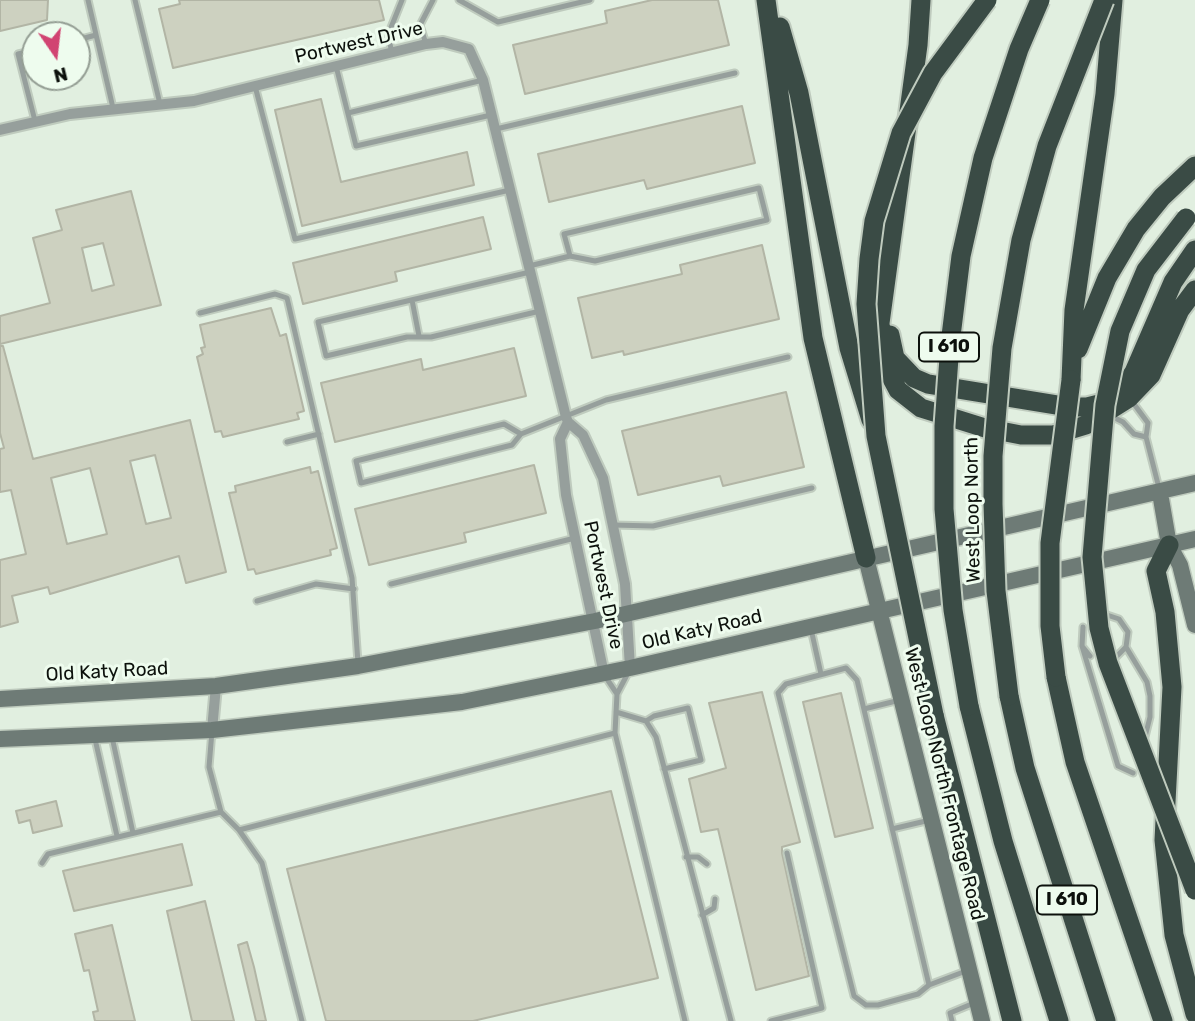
<!DOCTYPE html>
<style>
body{margin:0}
#map{position:relative;width:1195px;height:1021px;overflow:hidden;background:#e1efe0;font-family:Rubik,sans-serif}
canvas{display:block}
.north{position:absolute;left:21px;top:21px;width:70px;height:70px;box-sizing:border-box;background:#eefcee;border:2px solid #949e94;border-radius:50%;rotate:166deg;font-size:19px;font-weight:700;line-height:28px;text-align:center;color:#0c110c}
.north::after{content:'';display:block;margin:auto;width:24px;height:32px;background:#d14472;clip-path:polygon(50% 0,100% 100%,50% 72%,0 100%)}
</style>
<div id="map">
<canvas width="1195" height="1021"></canvas>
<div class="north">N</div>
</div>
<script>
const g = document.querySelector('canvas').getContext('2d');
g.lineJoin = 'round';
function fillPath(path, color) { g.fillStyle = color; g.fill(path, 'evenodd'); }
const poly = rows => new Path2D(rows.map(r => 'M' + r).join(''));
function trace(path, color, width, dash) { g.strokeStyle = color; g.lineWidth = width; g.lineCap = dash ? 'butt' : 'round'; g.setLineDash(dash || []); g.stroke(path); }
function write(font, color, halo, rows, align = 'center') {
  g.font = font + ' Rubik,sans-serif'; g.lineWidth = 6; g.setLineDash([]); g.textBaseline = 'middle'; g.strokeStyle = halo; g.fillStyle = color; for (const [text, x, y, turn = 0] of rows) {
    g.save(); g.translate(x, y); g.rotate((+turn || 0) * Math.PI / 180); g.textAlign = isNaN(turn) ? turn : align; if (halo) g.strokeText(text, 0, 0); g.fillText(text, 0, 0); g.restore();
  }
}
const building = poly([
 [0,0,48,0,47,20,0,31,0,0],
 [179,0,379,0,384,20,173,68,159,9,180,4,179,0],
 [652,0,718,0,729,45,525,94,513,45,607,23,605,11,652,0],
 [321,99,341,182,467,152,474,185,302,226,275,110,321,99],
 [742,106,755,163,647,189,644,180,549,202,538,154,742,106],
 [131,191,161,305,0,344,0,316,50,303,33,238,62,230,56,210,131,191],
 [103,243,114,285,92,291,82,248,103,243],
 [483,217,491,249,395,272,397,281,303,304,293,263,483,217],
 [762,245,779,319,624,355,623,351,592,358,578,298,682,274,680,265,762,245],
 [271,308,280,336,286,334,304,411,297,413,299,419,223,437,221,431,215,432,197,357,203,354,201,348,205,347,200,325,271,308],
 [0,346,3,346,33,459,190,420,226,572,186,583,179,556,50,594,48,587,12,596,18,622,0,627,0,560,26,554,11,490,0,492,0,449,4,448,0,433,0,346],
 [155,455,171,518,146,524,130,461,155,455],
 [90,468,107,534,67,544,51,478,90,468],
 [514,348,526,396,335,442,321,383,421,359,423,370,514,348],
 [786,392,804,467,723,486,720,476,638,495,622,431,786,392],
 [534,465,546,513,464,533,466,542,369,565,355,509,534,465],
 [310,467,311,473,318,471,337,548,330,550,331,555,256,574,254,569,248,570,229,493,236,492,235,486,310,467],
 [762,692,800,842,782,847,782,853,809,976,756,990,718,829,701,832,689,779,726,768,709,703,762,692],
 [841,693,873,828,835,837,803,702,841,693],
 [611,791,658,978,473,1021,326,1021,287,869,611,791],
 [56,801,62,826,33,833,30,820,19,823,16,811,56,801],
 [182,844,192,885,74,911,63,871,182,844],
 [205,901,234,1021,192,1021,167,911,205,901],
 [112,925,135,1021,95,1021,93,1012,98,1011,89,970,84,971,75,934,112,925],
 [247,942,254,967,266,1021,256,1021,238,945,247,942]
]);
fillPath(building, '#cdd1c0');
trace(building, '#b2b5a5', 2);
const service = poly([
 [88,0,113,108],
 [135,0,160,104],
 [459,0,498,22,590,0],
 [77,40,96,35],
 [426,44,420,25,433,0],
 [35,50,18,54,35,121],
 [392,53,388,35,402,0],
 [336,66,356,146,491,115],
 [255,86,295,239,510,190],
 [348,113,483,80],
 [496,129,735,73],
 [529,266,570,256,595,261,767,220,759,188,564,234,570,256],
 [530,272,318,322,326,356,407,337,431,337,540,311],
 [412,300,419,336],
 [200,313,275,294,287,298,352,578,358,663],
 [1131,400,1148,423,1146,437,1159,488],
 [1111,416,1123,422,1134,434,1146,437],
 [521,434,504,424,356,461,361,483,512,445,521,434,606,400,788,357],
 [287,442,319,434],
 [613,525,653,526,812,488],
 [391,584,575,538],
 [257,601,316,584,354,589],
 [1104,614,1119,619,1128,632,1126,647,1114,659],
 [1083,627,1082,646,1090,656],
 [811,629,821,674],
 [1082,646,1118,766,1133,773],
 [1126,647,1147,682,1150,696,1150,717,1144,741],
 [629,671,617,694,615,733,685,1021],
 [605,676,617,694],
 [864,709,900,700],
 [616,712,646,721,656,737,731,1021],
 [646,721,654,716,688,708,701,760,664,769],
 [212,731,209,767,221,812,239,830],
 [112,737,133,833],
 [95,739,117,836],
 [892,829,930,820],
 [686,857,698,857,707,864],
 [42,863,48,854,221,812],
 [702,915,714,908,715,899],
 [929,985,857,680,846,668,786,684,778,693,854,996,866,1005,878,1005,918,994,929,985,966,971],
 [302,1021,262,863,239,830,615,733],
 [771,1021,822,1008,787,853],
 [952,1021,950,1013,974,1003]
]);
const minor = poly([
 [0,130,70,114,194,101,426,44,443,42,469,49,483,80,566,417,568,422,560,439,566,495,604,674],
 [568,422,583,435,603,478,625,584,630,668],
 [212,730,216,686]
]);
const secondary = poly([
 [1160,493,1169,545,1180,565,1195,625],
 [866,558,982,1021],
 [0,699,216,686,358,666,595,621,1195,483],
 [0,739,212,730,462,702,630,668,1195,539]
]);
const motorway = poly([
 [766,0,813,338,866,558],
 [921,0,918,45,880,323,883,362,898,390,921,408,985,428,1021,435,1053,435,1086,425,1129,398,1151,375,1180,310,1195,290],
 [780,27,799,93,849,348,871,420],
 [890,335,895,358,914,378,928,384,1069,407,1087,407,1107,402,1122,390,1134,372,1173,282,1195,250],
 [1078,349,1107,278,1136,229,1162,197,1195,166],
 [1071,380,1074,310,1105,94,1113,0],
 [1169,545,1156,571,1165,612,1172,687,1164,840,1174,935,1195,1014],
 [1056,677,1075,762,1163,1021],
 [1009,696,1025,768,1106,1021],
 [969,706,1003,841,1059,1021],
 [934,715,1012,1021]
]);
trace(service, '#bfcbbe', 9);
trace(minor, '#bfcbbe', 14);
trace(secondary, '#bfcbbe', 19);
trace(motorway, '#bfcbbe', 23);
trace(service, '#969f9c', 5);
trace(minor, '#969f9c', 10);
trace(secondary, '#6e7b76', 16);
trace(motorway, '#3a4b45', 19);
const motorwayBridge = poly([
 [1186,218,1146,270,1120,331,1105,405,1092,557,1099,628,1108,663,1195,890],
 [1056,677,1050,626,1050,543,1071,380],
 [1009,696,996,591,993,504,993,456,1002,348,1021,240,1047,146,1104,0],
 [969,706,953,610,944,509,944,426,950,344,961,256,983,158,1019,49,1040,0],
 [934,715,876,436,866,304,869,259,874,221,901,133,933,73,987,0]
]);
trace(motorwayBridge, '#bfcbbe', 23, []);
trace(motorwayBridge, '#3a4b45', 19);
for (const [x, y, w] of [
 [949,347,60],
 [1067,900,60]
]) { const box = new Path2D(); box.roundRect(x - w / 2, y - 14.5, w, 29, 5); g.fillStyle = '#eefcee'; g.fill(box); trace(box, '#0c110c', 2); }
write('bold 18px', '#0c110c', null, [
 ["I 610",949,347],
 ["I 610",1067,900]
]);
write('19px', '#0c110c', '#eefcee', [
 ["Portwest Drive",359,43,-13],
 ["West Loop North",973,510,-91],
 ["Portwest Drive",603,585,78],
 ["Old Katy Road",702,630,-13],
 ["Old Katy Road",107,672,-3],
 ["West Loop North Frontage Road",944,784,76]
]);
</script>
